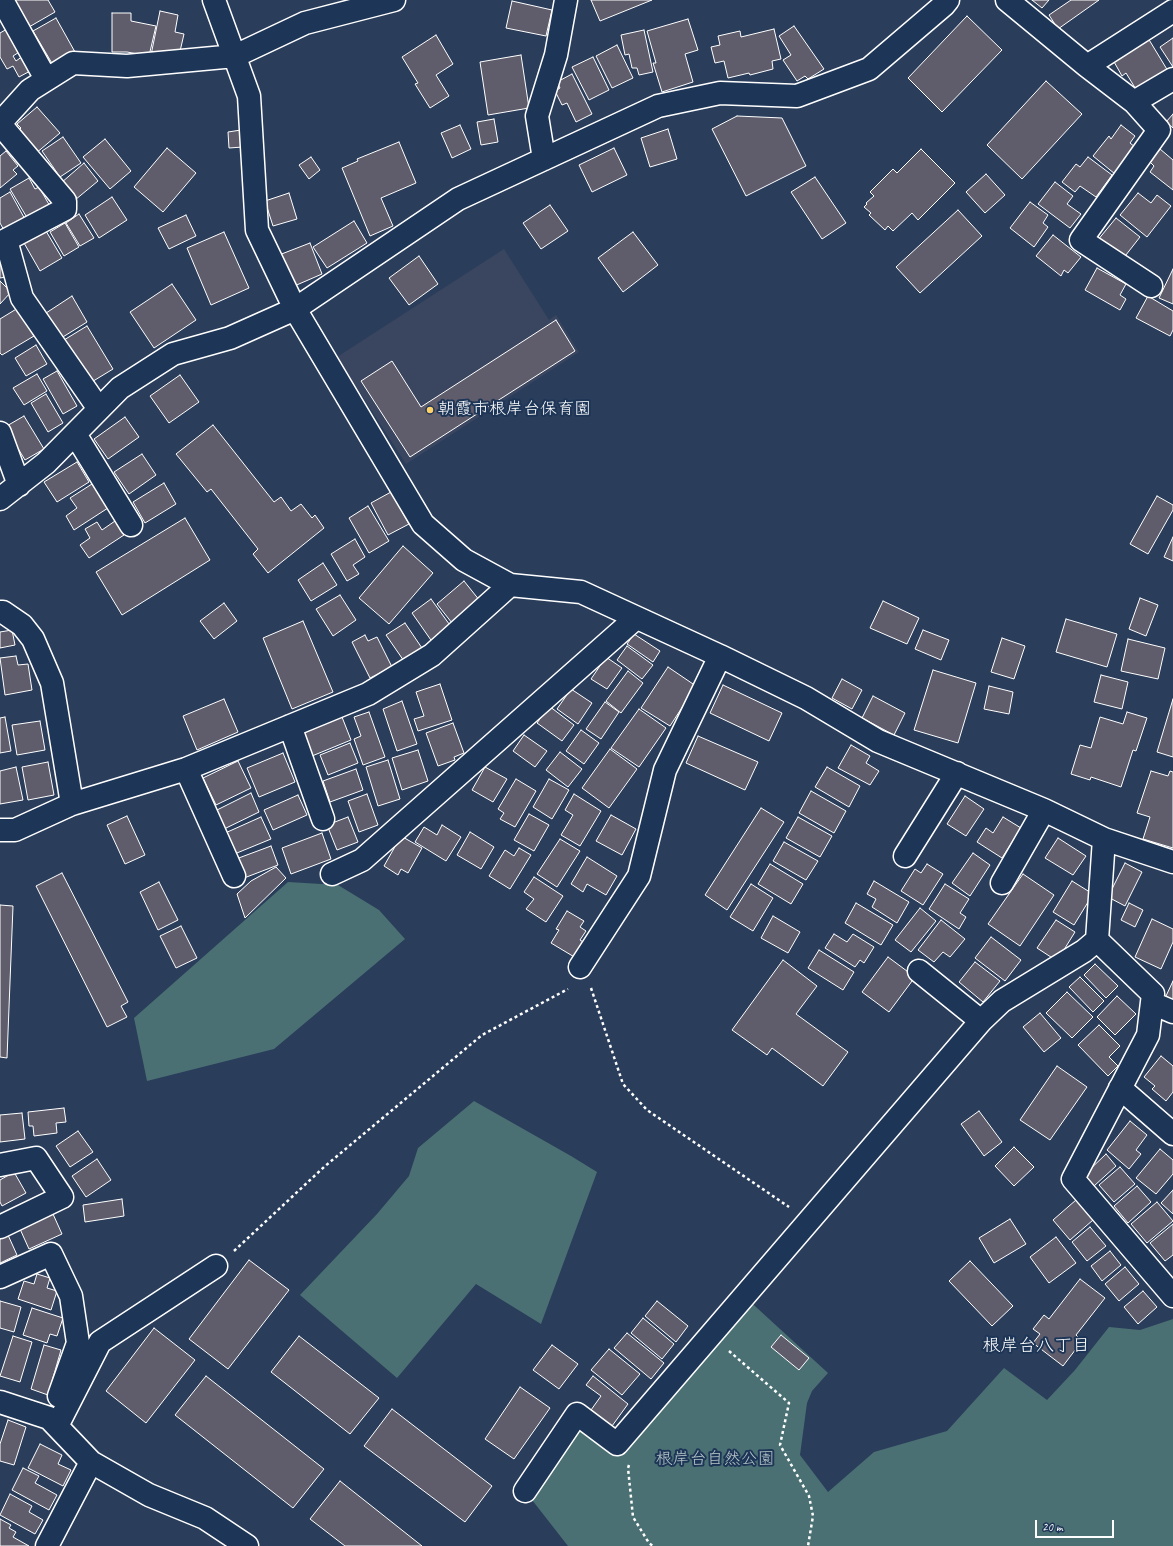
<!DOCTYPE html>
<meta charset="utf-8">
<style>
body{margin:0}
#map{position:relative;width:1173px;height:1546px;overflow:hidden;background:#2a3d5b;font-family:Caveat,sans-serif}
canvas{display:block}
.scale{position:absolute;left:1035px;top:1520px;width:79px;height:18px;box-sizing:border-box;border:2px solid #fff;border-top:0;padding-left:5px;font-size:12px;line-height:14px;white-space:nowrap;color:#fff;-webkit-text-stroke:3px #1d3557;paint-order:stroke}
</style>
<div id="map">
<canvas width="1173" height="1546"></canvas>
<div class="scale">20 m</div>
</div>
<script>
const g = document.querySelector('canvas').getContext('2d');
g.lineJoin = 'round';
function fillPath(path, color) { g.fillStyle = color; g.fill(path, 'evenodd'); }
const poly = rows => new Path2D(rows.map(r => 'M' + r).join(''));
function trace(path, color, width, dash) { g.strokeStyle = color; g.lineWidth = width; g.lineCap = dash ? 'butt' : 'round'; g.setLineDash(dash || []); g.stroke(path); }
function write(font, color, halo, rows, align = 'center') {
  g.font = font + ' Caveat,"Klee One",sans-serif'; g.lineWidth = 4; g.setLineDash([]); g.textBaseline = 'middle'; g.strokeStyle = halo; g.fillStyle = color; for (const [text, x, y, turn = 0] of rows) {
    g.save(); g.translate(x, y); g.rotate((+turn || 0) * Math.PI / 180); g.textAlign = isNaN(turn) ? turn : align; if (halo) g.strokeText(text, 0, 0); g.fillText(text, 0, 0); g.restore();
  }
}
fillPath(poly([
 [504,249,549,320,556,315,579,352,406,464,337,357]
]), '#3a4660');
fillPath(poly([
 [288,882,338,885,379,910,405,939,274,1049,147,1081,134,1018],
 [474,1101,571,1156,597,1172,541,1324,476,1284,397,1378,300,1295,377,1214,409,1176,418,1148],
 [744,1296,828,1373,812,1391,807,1403,800,1455,828,1492,874,1452,947,1431,1004,1368,1047,1400,1075,1370,1109,1327,1140,1330,1173,1319,1173,1546,568,1546,525,1491,577,1414,617,1444]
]), '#4a7073');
const building = poly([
 [14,0,48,0,55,12,29,27,14,0],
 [591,0,652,0,600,21,591,0],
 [1032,0,1049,0,1042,8,1032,0],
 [1071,0,1099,0,1058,29,1049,15,1071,0],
 [512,1,552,10,546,36,506,28,512,1],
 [160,11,178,15,175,32,184,34,178,60,151,55,160,11],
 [112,13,131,13,131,21,156,26,149,56,127,52,112,52,112,13],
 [967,16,1002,50,942,112,908,78,967,16],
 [56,18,75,52,53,65,33,31,56,18],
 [688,19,698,50,685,54,693,82,662,92,653,63,656,63,647,31,688,19],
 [794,26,824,69,808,79,805,76,797,81,783,60,791,55,779,36,794,26],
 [7,29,21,51,13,56,16,61,23,56,32,70,19,77,13,66,7,69,0,57,0,33,7,29],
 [774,29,781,59,772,61,773,69,750,75,749,73,728,78,724,61,715,63,711,47,720,45,718,36,740,31,741,37,774,29],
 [644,30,653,72,639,75,637,68,632,68,629,54,625,55,621,35,644,30],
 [436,35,453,64,436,75,449,96,430,108,415,84,418,83,402,57,436,35],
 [1148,38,1171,76,1137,91,1126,73,1122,76,1113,60,1148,38],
 [1173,38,1173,67,1160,47,1173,38],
 [617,45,633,78,612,88,596,56,617,45],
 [521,55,529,108,488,115,480,62,521,55],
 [593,57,609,90,589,100,572,67,593,57],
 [572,74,592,114,576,122,567,103,562,105,555,91,560,88,557,82,572,74],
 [1046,81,1082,114,1022,179,987,145,1046,81],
 [37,107,60,133,35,154,17,132,21,128,17,124,37,107],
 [1173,114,1173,128,1166,122,1173,114],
 [737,116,782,118,806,166,746,196,712,129,737,116],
 [494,119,498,142,481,145,477,122,494,119],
 [460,125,471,149,452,158,441,133,460,125],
 [1121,125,1135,136,1130,143,1135,147,1115,174,1093,156,1109,136,1111,139,1121,125],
 [668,129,677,159,650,167,641,138,668,129],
 [241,130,243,147,229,148,228,132,241,130],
 [63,137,81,163,60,177,42,151,63,137],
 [105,139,131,171,110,189,83,157,105,139],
 [399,142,416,183,381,198,393,226,370,236,342,168,358,161,357,159,399,142],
 [167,148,196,173,163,212,134,187,167,148],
 [614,148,627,175,592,192,579,165,614,148],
 [921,149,955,183,918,220,912,213,893,231,888,226,885,230,869,215,871,213,864,207,867,204,866,203,874,196,870,192,893,169,897,173,921,149],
 [1160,149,1173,160,1173,190,1150,172,1154,166,1150,162,1160,149],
 [6,151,18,166,13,170,17,174,0,188,0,156,6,151],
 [311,157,320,170,309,179,299,165,311,157],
 [1088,157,1112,175,1096,197,1080,186,1075,192,1062,182,1076,164,1080,167,1088,157],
 [84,163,98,181,75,200,61,183,84,163],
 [986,174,1005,195,985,213,966,192,986,174],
 [815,177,846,223,822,239,791,192,815,177],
 [29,178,35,189,39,187,51,208,29,221,10,189,29,178],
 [1055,182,1073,196,1067,204,1081,214,1070,228,1038,204,1055,182],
 [10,192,26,221,5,232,0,223,0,198,10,192],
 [289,193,297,219,273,226,265,201,289,193],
 [1138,193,1151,203,1157,195,1171,206,1147,237,1120,215,1138,193],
 [112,197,127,220,99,238,85,215,112,197],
 [1030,202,1048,215,1043,223,1048,227,1034,247,1010,228,1030,202],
 [550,205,568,231,541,249,523,223,550,205],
 [958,210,982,236,920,293,896,267,958,210],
 [79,214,94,238,80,246,66,223,79,214],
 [186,215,196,236,169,249,158,228,186,215],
 [1116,218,1140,237,1122,260,1097,241,1116,218],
 [354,221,367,243,327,268,313,247,354,221],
 [65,223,79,247,64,256,50,232,65,223],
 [46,231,62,258,40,271,24,243,46,231],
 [224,232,249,288,211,305,187,248,224,232],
 [633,232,658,265,623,292,598,258,633,232],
 [1053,235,1081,257,1068,273,1064,270,1061,276,1036,256,1053,235],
 [310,243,322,274,292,287,279,255,310,243],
 [419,256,438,284,409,305,389,278,419,256],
 [0,257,6,277,0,278,0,257],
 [1097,268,1126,284,1120,295,1126,299,1120,310,1085,290,1097,268],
 [1173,269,1173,304,1159,298,1173,269],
 [0,281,11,292,0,304,0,281],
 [172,284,196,320,154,348,130,312,172,284],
 [72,296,87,322,58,340,43,315,72,296],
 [1148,296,1173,311,1173,330,1170,336,1136,318,1148,296],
 [18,308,34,336,2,355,0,353,0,319,18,308],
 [556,320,575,351,410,457,361,381,392,361,421,407,556,320],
 [87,326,113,369,90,383,64,340,87,326],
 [36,345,47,364,26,376,15,358,36,345],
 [57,371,77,406,63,414,43,379,57,371],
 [37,374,47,391,24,405,13,388,37,374],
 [180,375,199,402,169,423,150,396,180,375],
 [46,394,63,423,48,432,31,403,46,394],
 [24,416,44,449,25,460,5,427,24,416],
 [125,417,139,437,108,459,94,439,125,417],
 [213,425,274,502,281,497,291,511,301,504,312,518,315,515,324,528,268,573,253,554,258,549,211,489,207,492,176,454,213,425],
 [142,454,156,475,129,494,114,472,142,454],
 [77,462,89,482,57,502,44,482,77,462],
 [164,483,176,504,145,523,133,502,164,483],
 [92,484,108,508,74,530,66,516,77,508,70,498,92,484],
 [391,492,409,524,388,535,371,503,391,492],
 [1157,496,1173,505,1173,510,1148,554,1130,544,1157,496],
 [368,506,389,541,369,553,349,518,368,506],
 [185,518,210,560,122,615,96,572,185,518],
 [115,521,124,535,89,558,80,545,90,538,85,529,97,522,102,530,115,521],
 [1173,537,1173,561,1164,557,1173,537],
 [355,539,365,557,353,565,359,574,347,581,331,554,355,539],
 [403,546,433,573,389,624,359,598,403,546],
 [323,563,337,585,311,601,298,580,323,563],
 [464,581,480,601,452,623,437,604,464,581],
 [340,595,356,620,333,636,316,609,340,595],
 [1140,598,1158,605,1146,636,1129,629,1140,598],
 [431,599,452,628,433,643,412,613,431,599],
 [883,601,919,618,907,644,870,628,883,601],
 [224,603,237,621,214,639,200,621,224,603],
 [1066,619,1117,634,1107,667,1056,652,1066,619],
 [303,621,333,692,292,709,263,638,303,621],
 [405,623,424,651,406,664,386,635,405,623],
 [12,630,15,645,0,648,0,632,12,630],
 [923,630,949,640,941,660,915,649,923,630],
 [634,634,660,651,653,662,627,644,634,634],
 [365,635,368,641,377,637,392,667,370,678,352,642,365,635],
 [1002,638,1025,646,1014,679,991,672,1002,638],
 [1128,639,1165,648,1158,679,1121,671,1128,639],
 [627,646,653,665,642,679,617,660,627,646],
 [16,656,18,665,28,664,32,690,5,695,0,658,16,656],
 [606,657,622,668,607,689,591,679,606,657],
 [668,667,696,686,670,726,641,708,668,667],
 [933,670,976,683,958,743,914,730,933,670],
 [628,671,643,683,621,713,606,701,628,671],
 [1101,675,1128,682,1122,709,1094,702,1101,675],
 [842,679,862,690,852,709,832,698,842,679],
 [440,684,452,720,418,731,414,719,424,716,416,692,440,684],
 [723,685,782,713,769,741,710,713,723,685],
 [989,686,1013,692,1009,714,984,709,989,686],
 [571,689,592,703,578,724,557,709,571,689],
 [873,696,905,713,894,735,862,718,873,696],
 [224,699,238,732,197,750,183,716,224,699],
 [1173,699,1173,757,1157,752,1173,699],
 [402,701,417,744,397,751,383,709,402,701],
 [605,702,619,712,601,739,586,729,605,702],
 [549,706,574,725,562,741,537,723,549,706],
 [639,709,666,728,639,767,611,748,639,709],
 [369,712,385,757,363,765,354,739,361,736,354,717,369,712],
 [1127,712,1147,718,1136,751,1133,750,1121,787,1091,777,1090,780,1071,774,1080,745,1091,748,1100,717,1123,724,1127,712],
 [5,717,11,751,0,753,0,718,5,717],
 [342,717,351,740,312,756,303,733,342,717],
 [40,721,45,750,17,755,12,725,40,721],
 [453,723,464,753,454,757,455,760,438,766,426,733,453,723],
 [581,730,599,743,584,764,566,751,581,730],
 [524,735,547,751,535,767,513,751,524,735],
 [698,736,758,762,745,790,686,763,698,736],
 [350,743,358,763,328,775,320,755,350,743],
 [851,745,870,756,866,763,879,771,870,785,838,768,851,745],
 [610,749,637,769,609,808,582,788,610,749],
 [418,750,428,781,402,790,392,758,418,750],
 [560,752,582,769,568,787,546,770,560,752],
 [283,753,295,782,259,797,247,768,283,753],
 [388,760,400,799,378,806,366,767,388,760],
 [238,761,251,788,216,805,203,778,238,761],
 [48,762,54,795,28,800,22,767,48,762],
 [16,767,23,800,0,804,0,771,16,767],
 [485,767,507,779,493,802,472,790,485,767],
 [827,767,860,786,849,807,815,787,827,767],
 [356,769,363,790,330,802,323,781,356,769],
 [1151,771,1168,776,1170,771,1173,772,1173,848,1143,839,1150,817,1137,813,1151,771],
 [516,779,536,791,515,827,500,819,504,813,498,809,516,779],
 [549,779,569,790,552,819,533,807,549,779],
 [811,791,846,811,834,833,799,813,811,791],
 [251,793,259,812,222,830,213,812,251,793],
 [367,794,378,825,359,832,348,801,367,794],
 [574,794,601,811,580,846,561,835,573,815,565,810,574,794],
 [298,795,307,815,273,830,264,810,298,795],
 [965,796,984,809,966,836,947,824,965,796],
 [761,808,784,822,727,910,705,895,761,808],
 [529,814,549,825,534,851,514,840,529,814],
 [611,815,636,829,622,855,596,841,611,815],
 [127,816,145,855,125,864,107,825,127,816],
 [261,817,271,839,232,855,223,834,261,817],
 [348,817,358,842,337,850,327,825,348,817],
 [798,817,832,836,820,857,786,838,798,817],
 [1003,817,1021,828,1002,858,977,842,986,828,993,833,1003,817],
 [442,825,461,837,446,861,415,842,424,827,437,835,442,825],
 [470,832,494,847,481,869,457,855,470,832],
 [322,833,331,859,291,874,282,848,322,833],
 [401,836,422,848,408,873,401,869,398,875,384,866,401,836],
 [1058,838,1086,856,1073,875,1045,858,1058,838],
 [560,839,580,851,557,887,537,874,560,839],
 [784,842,818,861,806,880,773,861,784,842],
 [271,846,278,865,244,878,236,859,271,846],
 [519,848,531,855,510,889,489,876,505,850,514,856,519,848],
 [973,853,990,865,970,896,952,883,973,853],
 [587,857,617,876,606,895,587,884,583,892,571,884,587,857],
 [1125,863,1142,872,1125,906,1108,897,1125,863],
 [770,864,803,884,791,904,758,884,770,864],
 [927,864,943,874,923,905,901,891,915,869,921,873,927,864],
 [276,867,286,878,245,918,237,894,251,881,276,867],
 [62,873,128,1002,121,1006,127,1017,107,1027,36,886,62,873],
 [1023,874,1054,895,1020,946,988,924,1023,874],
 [534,877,563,896,546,922,526,909,534,899,524,892,534,877],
 [874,881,909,902,897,923,872,907,876,899,867,894,874,881],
 [1072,881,1093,894,1074,925,1053,912,1072,881],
 [159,882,178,920,158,930,140,892,159,882],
 [751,884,773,898,753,931,730,917,751,884],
 [945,884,969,899,960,913,966,917,959,929,929,909,945,884],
 [856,903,893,925,881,945,845,923,856,903],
 [1129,903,1143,910,1135,927,1121,920,1129,903],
 [0,905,13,906,7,1058,0,1057,0,905],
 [920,908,936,921,911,952,895,940,920,908],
 [567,911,584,921,580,927,586,931,580,940,585,943,576,958,551,943,559,930,556,929,567,911],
 [773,916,800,932,788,953,761,938,773,916],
 [1152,919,1173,929,1173,942,1161,969,1135,957,1152,919],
 [941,920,965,939,950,957,943,952,934,962,918,950,941,920],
 [1056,920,1075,932,1057,961,1037,948,1056,920],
 [181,926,197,958,176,968,160,936,181,926],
 [834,934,847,942,853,934,874,947,864,963,860,960,855,967,825,948,834,934],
 [991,937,1021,960,1005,981,975,958,991,937],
 [819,950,854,972,843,990,808,968,819,950],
 [888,957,915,977,889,1012,862,992,888,957],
 [783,960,817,986,796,1014,848,1052,823,1086,772,1048,767,1055,732,1030,783,960],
 [975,962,1000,981,983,1002,959,982,975,962],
 [1095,964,1118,986,1106,998,1084,975,1095,964],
 [1080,977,1104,1001,1093,1012,1069,987,1080,977],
 [1173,981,1173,1000,1166,996,1173,981],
 [1067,992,1093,1017,1072,1038,1046,1013,1067,992],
 [1117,996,1136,1014,1115,1035,1097,1017,1117,996],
 [1040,1013,1061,1038,1044,1052,1023,1027,1040,1013],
 [1099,1025,1120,1046,1109,1057,1118,1066,1108,1076,1078,1045,1099,1025],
 [1161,1056,1173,1066,1173,1092,1166,1101,1152,1089,1155,1086,1144,1077,1161,1056],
 [1057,1066,1087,1087,1050,1140,1020,1120,1057,1066],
 [64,1108,66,1122,56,1123,57,1133,34,1136,33,1126,29,1126,28,1112,64,1108],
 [979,1111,1002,1142,984,1156,961,1124,979,1111],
 [22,1113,25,1139,0,1142,0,1115,22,1113],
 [1130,1121,1147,1135,1136,1150,1141,1154,1129,1169,1107,1150,1130,1121],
 [78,1131,93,1152,70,1167,56,1146,78,1131],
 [1014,1147,1034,1167,1014,1186,995,1166,1014,1147],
 [1160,1149,1173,1160,1173,1174,1156,1194,1136,1178,1160,1149],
 [1106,1154,1116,1166,1094,1186,1084,1175,1106,1154],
 [97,1159,111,1180,86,1197,72,1176,97,1159],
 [1120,1167,1135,1184,1114,1202,1099,1185,1120,1167],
 [14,1172,26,1193,2,1206,0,1202,0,1180,14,1172],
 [1137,1186,1151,1202,1128,1223,1114,1206,1137,1186],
 [1173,1190,1173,1214,1161,1203,1173,1190],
 [122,1199,124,1216,85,1222,83,1205,122,1199],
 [1076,1200,1093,1220,1070,1240,1053,1220,1076,1200],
 [1157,1202,1173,1221,1147,1243,1131,1224,1157,1202],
 [53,1214,62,1234,29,1249,20,1229,53,1214],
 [1010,1219,1026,1244,994,1263,979,1238,1010,1219],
 [1173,1224,1173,1255,1165,1261,1150,1243,1173,1224],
 [1090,1227,1106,1246,1087,1261,1072,1242,1090,1227],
 [8,1235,17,1255,0,1263,0,1239,8,1235],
 [1056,1237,1076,1263,1049,1283,1030,1257,1056,1237],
 [1110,1251,1121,1265,1102,1281,1091,1266,1110,1251],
 [249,1260,289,1290,228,1369,189,1339,249,1260],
 [970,1261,1013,1306,992,1326,949,1281,970,1261],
 [1125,1267,1139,1284,1119,1301,1105,1284,1125,1267],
 [37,1274,50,1278,47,1288,57,1291,51,1310,18,1299,24,1281,34,1284,37,1274],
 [1080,1279,1105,1298,1076,1335,1082,1341,1063,1366,1033,1343,1040,1334,1033,1329,1044,1315,1049,1319,1080,1279],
 [1143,1291,1157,1307,1138,1324,1124,1307,1143,1291],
 [0,1301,21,1307,14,1332,0,1328,0,1301],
 [657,1301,688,1326,676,1342,645,1316,657,1301],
 [32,1308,63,1318,57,1336,50,1334,47,1343,23,1335,32,1308],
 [643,1318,674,1344,662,1359,631,1333,643,1318],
 [154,1328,195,1360,146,1423,106,1391,154,1328],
 [627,1333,664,1363,651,1379,614,1348,627,1333],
 [781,1335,809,1358,799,1370,771,1347,781,1335],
 [13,1336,32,1342,20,1382,0,1376,13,1336],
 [299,1336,379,1398,350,1434,271,1372,299,1336],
 [44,1345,61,1350,48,1395,31,1389,44,1345],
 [552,1345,578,1364,559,1389,533,1370,552,1345],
 [609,1349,640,1374,622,1395,591,1370,609,1349],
 [206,1376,324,1469,293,1508,175,1415,206,1376],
 [593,1376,628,1404,612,1426,591,1410,601,1396,586,1385,593,1376],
 [520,1387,550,1408,514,1459,485,1439,520,1387],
 [392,1409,492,1486,465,1522,364,1446,392,1409],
 [8,1420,26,1427,14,1465,0,1461,0,1444,8,1420],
 [40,1444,62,1455,58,1464,71,1470,63,1486,28,1468,40,1444],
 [23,1468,39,1476,35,1483,57,1495,49,1510,12,1490,23,1468],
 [340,1481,422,1546,345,1546,310,1519,340,1481],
 [10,1494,32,1506,29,1512,43,1520,35,1534,0,1515,10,1494],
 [0,1519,11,1525,9,1528,16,1532,13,1537,29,1546,0,1546,0,1519]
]);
fillPath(building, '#5f5c6b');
trace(building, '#fff', 1);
const minor = poly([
 [2,0,46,79],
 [214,0,249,96,257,230,295,309,423,524,464,560,510,585,581,592,720,656,806,698,878,741,1044,810,1104,839,1173,862],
 [1007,0,1087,66,1134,102,1173,79],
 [1087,66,1173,11],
 [1134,102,1159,130,1081,240,1151,286],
 [0,123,30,90,73,63,127,66,235,56,305,23,394,0],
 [0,124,65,201,65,209,6,240,22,298,99,409],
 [544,159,537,116,556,55,566,0],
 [0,433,19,485],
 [75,434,131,525],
 [0,499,46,463,120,388,173,354,230,338,295,309,458,199,658,106,720,93,797,96,869,69,944,5,948,0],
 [0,612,3,612,22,625,33,639,52,683,72,804],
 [290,726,323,819],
 [186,769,234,876],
 [0,830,15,830,72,804,186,769,368,694,432,655,510,585],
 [905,856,957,773],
 [332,874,362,860,636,618],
 [1002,883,1044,810],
 [1097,940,1153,994,1148,1035,1073,1179,1173,1296],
 [580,967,639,876,665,770,720,656],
 [919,971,981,1021],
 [1152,1003,1173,1012],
 [1120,1088,1173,1134],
 [0,1165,36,1158,62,1197,0,1227],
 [0,1277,51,1254,71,1296,78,1343,59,1396],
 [0,1402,49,1418,91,1462,149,1495,205,1518,247,1546],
 [57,1426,100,1342,216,1266],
 [525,1491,577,1414,617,1444,981,1021,1002,1001,1084,951,1097,940,1104,839],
 [47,1546,91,1462]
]);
trace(minor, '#fff', 25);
trace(poly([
 [591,988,623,1084,647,1110,789,1207],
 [234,1251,324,1167,482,1035,568,989],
 [729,1351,789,1403,780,1445,809,1496,813,1516,808,1546],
 [629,1465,628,1468,633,1517,649,1543,653,1546]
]), '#fff', 2.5, [3, 3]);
trace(minor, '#1d3557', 22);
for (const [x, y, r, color] of [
 [430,410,4,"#ffd166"]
]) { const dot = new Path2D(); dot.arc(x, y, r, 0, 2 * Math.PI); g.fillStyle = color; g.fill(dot); trace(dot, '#1d3557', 1.5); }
write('17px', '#fff', '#1d3557', [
 ["朝霞市根岸台保育園",438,410]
], 'left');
write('17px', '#b7c6c7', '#1d3557', [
 ["根岸台自然公園",715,1460]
]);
write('18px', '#fff', '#1d3557', [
 ["根岸台八丁目",1036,1346]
]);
</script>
